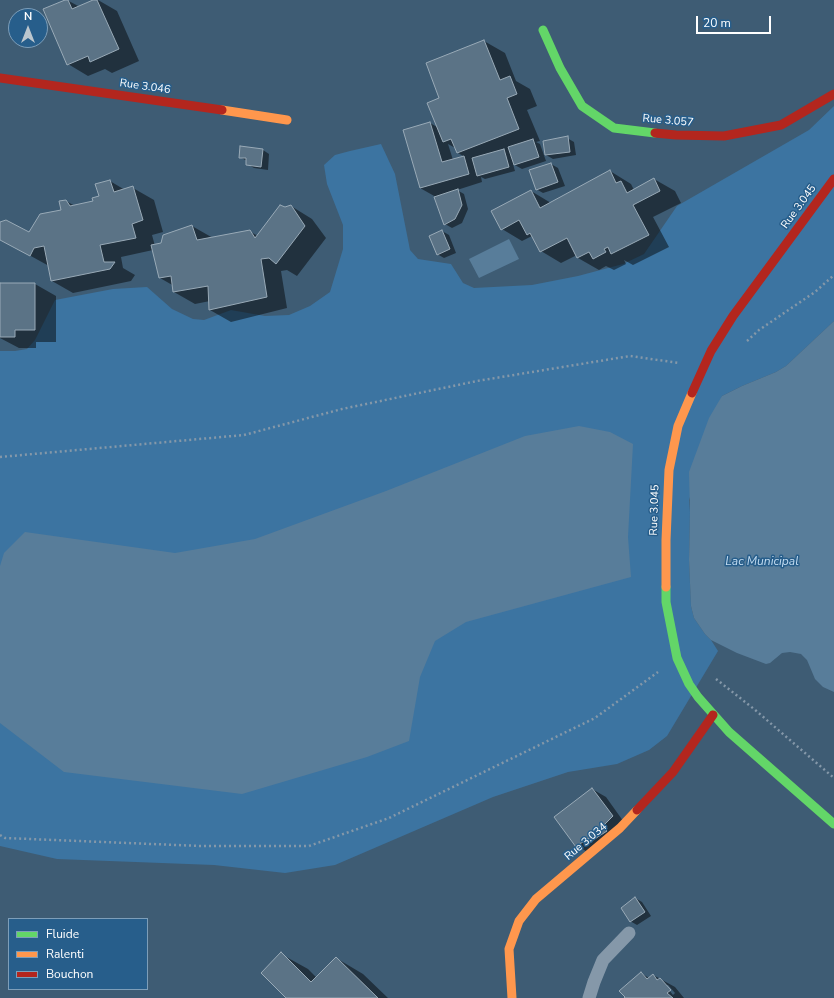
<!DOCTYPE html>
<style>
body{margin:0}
#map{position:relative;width:834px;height:998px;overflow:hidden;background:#3e5c74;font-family:"Nunito Sans",sans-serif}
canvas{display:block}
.legend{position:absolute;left:8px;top:918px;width:140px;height:72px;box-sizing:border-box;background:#275e8b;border:1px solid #7d9eb9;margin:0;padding:5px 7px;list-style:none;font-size:12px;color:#fff}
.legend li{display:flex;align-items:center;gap:8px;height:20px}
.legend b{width:20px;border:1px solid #7d9eb9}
.north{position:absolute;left:8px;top:8px;width:40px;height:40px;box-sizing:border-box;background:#275e8b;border:1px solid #7d9eb9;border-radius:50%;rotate:0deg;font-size:11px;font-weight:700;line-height:16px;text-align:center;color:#fff}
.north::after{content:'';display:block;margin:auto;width:14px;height:18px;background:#bbc6ce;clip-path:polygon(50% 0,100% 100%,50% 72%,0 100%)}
.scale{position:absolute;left:696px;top:16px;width:75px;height:18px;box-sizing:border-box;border:2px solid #fff;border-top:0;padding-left:5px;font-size:12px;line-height:14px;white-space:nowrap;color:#fff;-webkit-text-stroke:3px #275e8b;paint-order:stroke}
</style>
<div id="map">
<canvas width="834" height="998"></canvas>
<ul class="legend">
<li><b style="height:5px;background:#63d668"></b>Fluide</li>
<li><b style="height:5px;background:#ff974d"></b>Ralenti</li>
<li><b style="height:5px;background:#b3261e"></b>Bouchon</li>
</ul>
<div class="north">N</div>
<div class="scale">20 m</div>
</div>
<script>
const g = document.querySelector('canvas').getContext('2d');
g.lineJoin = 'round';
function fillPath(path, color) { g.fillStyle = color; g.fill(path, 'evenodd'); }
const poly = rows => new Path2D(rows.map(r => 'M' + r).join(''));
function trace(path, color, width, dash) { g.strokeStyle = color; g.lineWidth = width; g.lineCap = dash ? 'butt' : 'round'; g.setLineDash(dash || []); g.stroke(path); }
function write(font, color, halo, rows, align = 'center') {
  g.font = font + ' "Nunito Sans",sans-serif'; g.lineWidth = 3; g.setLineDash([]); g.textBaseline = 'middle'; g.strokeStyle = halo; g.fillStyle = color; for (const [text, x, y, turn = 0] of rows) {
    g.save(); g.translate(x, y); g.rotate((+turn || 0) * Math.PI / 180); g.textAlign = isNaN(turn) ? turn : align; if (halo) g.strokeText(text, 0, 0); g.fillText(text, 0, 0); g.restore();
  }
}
fillPath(poly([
 [834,106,834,321,786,366,776,372,742,386,722,396,689,500,690,512,689,560,691,606,694,618,705,634,711,640,718,651,667,736,649,750,617,764,568,772,493,797,335,865,285,873,214,865,57,859,0,846,0,351,15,351,27,349,35,340,55,300,113,289,147,287,172,309,193,319,204,320,231,310,265,316,289,315,310,306,330,292,343,249,343,225,327,184,324,165,335,155,350,151,381,144,395,174,410,250,418,259,451,264,463,283,474,288,532,285,578,276,623,264,644,254,677,206,809,130]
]), '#3c74a1');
fillPath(poly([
 [509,239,519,259,479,278,469,259],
 [834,321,834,692,823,687,815,679,807,660,801,654,790,652,782,653,770,663,766,664,737,653,711,640,705,634,694,618,691,606,689,560,690,512,689,472,709,418,722,396,742,386,776,372,786,366],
 [579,426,610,432,633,444,628,537,631,577,466,622,435,641,420,677,409,741,367,757,242,794,64,772,0,723,0,566,4,553,25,532,175,553,255,539,386,491,525,436]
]), '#587d9a');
fillPath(poly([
 [67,0,80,7,98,0,117,11,139,61,112,73,105,69,88,76,68,64],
 [484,41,505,53,516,81,530,89,537,106,527,110,540,141,536,142,540,144,546,161,522,169,513,164,515,171,485,179,481,177,482,182,457,190,464,194,468,209,462,223,452,228,445,224,436,197,420,188,430,123,439,128,441,98],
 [448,144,457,149,458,153,465,157,453,160],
 [567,138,574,142,576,155,553,159,546,155],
 [263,150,269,154,268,170,254,168,247,164,247,161,240,157],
 [551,164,558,168,565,186,543,193,536,189],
 [610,171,631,184,634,190,654,179,675,191,681,203,653,217,669,247,633,265,624,260,626,264,614,270,606,266,599,270,578,258,577,255,561,263,541,251,534,237,532,236,522,241,502,229,531,191,551,203],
 [110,181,125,190,133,188,154,200,163,232,152,235,155,246,161,244,192,226,213,238,249,231,258,236,285,208,291,206,312,219,326,238,297,276,287,270,281,271,287,308,231,322,210,310,210,301,195,304,174,292,174,286,160,278,153,250,121,257,123,268,135,275,131,281,73,293,52,281,49,266,0,239,0,223,30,234,62,210,66,201,75,206,94,202,100,196],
 [442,231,449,235,456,253,444,258,437,254],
 [0,284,35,284,56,296,56,342,36,342,36,348,19,348,0,338],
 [592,789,606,797,626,825,591,854,577,846],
 [635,898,642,902,651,916,637,925,630,921],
 [281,954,308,969,317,978,336,958,363,974,388,998,288,998],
 [641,973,649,978,653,975,675,987,684,998,626,998],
 [665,985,668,985,675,993,673,995]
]), '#0007');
const building = poly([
 [65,0,68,0,72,9,93,0,97,0,119,49,90,62,88,56,67,65,43,9,65,0],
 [484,40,500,80,510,76,517,94,507,98,519,129,457,153,451,139,443,142,427,103,439,98,426,63,484,40],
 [430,122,442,162,464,156,469,174,420,188,403,130,430,122],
 [568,136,570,152,545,155,543,141,568,136],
 [533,139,539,157,514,165,508,147,533,139],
 [240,146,263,149,261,167,246,165,246,158,239,158,240,146],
 [504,149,509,167,477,176,472,158,504,149],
 [551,163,558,182,536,190,529,170,551,163],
 [610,170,616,183,621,181,627,193,654,178,660,191,633,205,649,235,611,254,608,247,604,249,606,252,593,259,589,252,577,258,567,238,540,252,530,233,527,235,519,220,501,230,491,211,531,190,540,208,610,170],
 [110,180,114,192,133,186,143,220,132,224,136,238,100,245,104,262,115,262,110,269,51,281,44,246,34,248,30,256,0,240,0,222,6,220,29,232,40,214,61,210,59,201,66,200,70,206,93,201,92,198,99,196,95,184,110,180],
 [458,189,462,205,455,219,444,225,434,197,458,189],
 [280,205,285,207,291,205,305,226,276,264,269,258,261,259,267,297,209,310,208,286,173,292,171,276,159,278,151,245,161,243,163,235,192,225,197,240,250,230,255,238,280,205],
 [442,230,450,249,437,255,429,236,442,230],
 [0,283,35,283,35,330,15,330,15,337,0,337,0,283],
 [592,788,613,816,603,826,607,831,590,842,588,838,576,847,554,817,592,788],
 [635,897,645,912,630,922,621,908,635,897],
 [281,952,311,982,336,957,378,998,286,998,261,973,281,952],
 [641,972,647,979,653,974,657,980,660,978,671,990,667,993,673,998,624,998,625,997,619,991,641,972]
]);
fillPath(building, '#5b7386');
trace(building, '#99aab7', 1);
trace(poly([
 [747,341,759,330,815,292,834,275],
 [0,457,244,435,342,409,477,381,630,356,679,363],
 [716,679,754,709,834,778],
 [0,835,5,838,201,846,309,846,389,818,595,718,658,672]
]), '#8598a9', 2.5, [2, 3]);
trace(poly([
 [589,998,594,982,603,960,629,933]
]), '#8598a9', 13);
trace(poly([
 [543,30,560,68,582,106,614,128,655,133],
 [666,587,666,602,677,658,689,684,698,697,729,732,834,824]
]), '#63d668', 9);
trace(poly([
 [222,110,287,120],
 [666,587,666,540,669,470,678,426,692,393],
 [512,998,509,949,519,921,536,899,620,828,637,810]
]), '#ff974d', 9);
trace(poly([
 [0,78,222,110],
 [655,133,676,135,724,136,781,125,834,94],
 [692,393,711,351,733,316,834,179],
 [637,810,673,772,713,715]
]), '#b3261e', 9);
write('11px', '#fff', '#275e8b', [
 ["Rue 3.046",145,87,8],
 ["Rue 3.057",668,121,5],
 ["Rue 3.045",799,207,-54],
 ["Rue 3.045",655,510,-88],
 ["Rue 3.034",586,842,-40]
]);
write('italic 12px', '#c2dcf1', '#275e8b', [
 ["Lac Municipal",762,562]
]);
</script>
